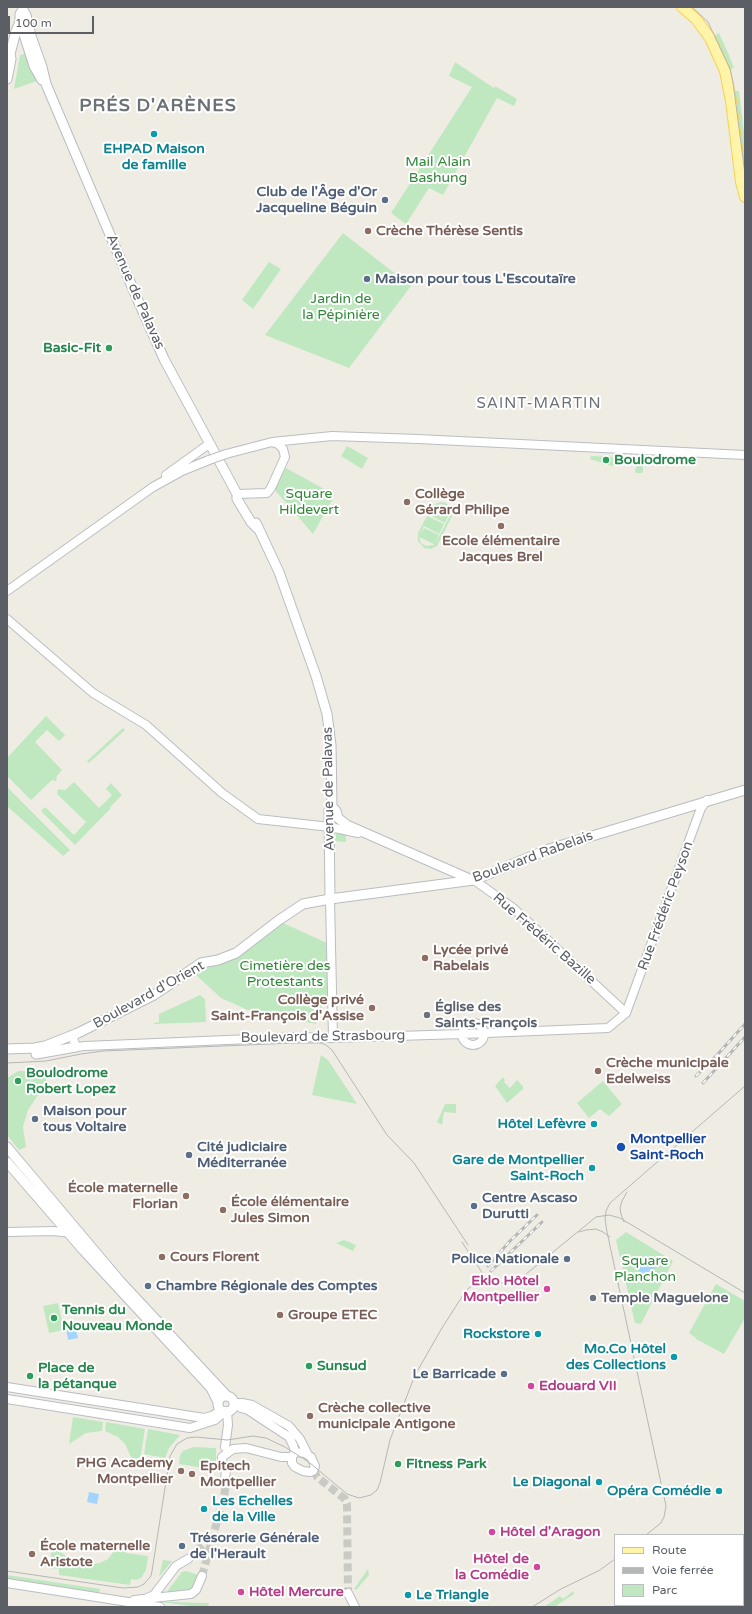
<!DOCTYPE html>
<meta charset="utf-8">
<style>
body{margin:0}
#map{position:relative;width:752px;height:1614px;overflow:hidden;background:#efede3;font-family:"Varela Round",sans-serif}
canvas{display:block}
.frame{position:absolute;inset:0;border:8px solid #5b5f65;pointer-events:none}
.legend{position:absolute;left:614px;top:1534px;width:130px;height:72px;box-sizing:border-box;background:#fff;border:1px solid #bdbfc1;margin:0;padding:5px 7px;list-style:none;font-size:12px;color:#5b5f65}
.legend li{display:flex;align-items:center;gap:8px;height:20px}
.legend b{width:20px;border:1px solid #bdbfc1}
.scale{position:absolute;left:8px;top:16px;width:86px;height:18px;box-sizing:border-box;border:2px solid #5b5f65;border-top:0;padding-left:5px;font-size:12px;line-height:14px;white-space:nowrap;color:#5b5f65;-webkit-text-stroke:3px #fff;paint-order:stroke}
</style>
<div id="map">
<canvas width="752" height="1614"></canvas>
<div class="frame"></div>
<ul class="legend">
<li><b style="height:5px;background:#fff4a8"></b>Route</li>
<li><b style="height:5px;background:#b5b6b6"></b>Voie ferrée</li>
<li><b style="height:11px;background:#bfe8c0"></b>Parc</li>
</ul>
<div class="scale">100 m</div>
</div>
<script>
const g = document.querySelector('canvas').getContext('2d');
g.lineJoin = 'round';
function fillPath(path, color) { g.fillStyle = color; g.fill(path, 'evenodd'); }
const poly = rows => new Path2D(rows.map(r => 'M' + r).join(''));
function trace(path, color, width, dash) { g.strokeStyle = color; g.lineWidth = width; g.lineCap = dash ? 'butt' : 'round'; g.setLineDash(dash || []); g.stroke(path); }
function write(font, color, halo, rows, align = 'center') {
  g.font = font + ' "Varela Round",sans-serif'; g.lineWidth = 4; g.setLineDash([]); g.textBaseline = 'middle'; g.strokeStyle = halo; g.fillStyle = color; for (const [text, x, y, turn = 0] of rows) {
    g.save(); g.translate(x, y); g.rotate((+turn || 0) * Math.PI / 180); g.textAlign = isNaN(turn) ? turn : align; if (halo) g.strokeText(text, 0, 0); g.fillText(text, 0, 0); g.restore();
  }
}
fillPath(poly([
 [719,33,729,55,734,68,727,70,713,37],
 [25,54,37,81,14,89,20,55],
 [455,62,494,88,495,86,517,99,514,106,497,98,443,195,429,188,406,224,391,213,472,87,449,76],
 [733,91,739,91,741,107,745,141,745,180],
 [343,233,411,286,349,368,265,335],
 [269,262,281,269,253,309,242,300],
 [548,441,631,445,631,448,548,444],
 [347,446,368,458,362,469,341,456],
 [591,456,618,457,618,462,616,462,616,466,612,466,590,459],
 [640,459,643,459,643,471,642,473,636,473,635,470],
 [286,468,335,495,313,534,274,489],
 [440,502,446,503,450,507,452,516,437,546,431,549,424,548,418,541,418,533,433,505],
 [441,504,448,508,450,516,435,544,439,535,424,528,419,536,424,526,439,534,444,524,429,517,430,515,445,523,449,514,434,506],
 [419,537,434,544,434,545,426,546,421,543],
 [46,716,65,735,59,741,47,730,35,742,62,770,57,776,56,781,52,780,31,800,7,776,7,758],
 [123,728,125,730,89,763,87,761],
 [74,782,99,808,112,795,106,789,111,783,122,795,110,807,111,808,75,845,41,811,45,807,74,835,86,822,57,794,58,789,65,790],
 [7,787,70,850,63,856,7,806],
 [339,833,346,833,346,842,335,841,336,834],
 [283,923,327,943,328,997,325,1004,322,1006,316,1024,248,1010,221,998,196,975,196,970,199,967,221,964,233,958],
 [200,995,205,999,206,1022,154,1024,154,1023,159,1022,159,1014],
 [321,1055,328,1060,357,1104,312,1095],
 [18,1071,40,1071,42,1074,11,1091,43,1074,50,1087,38,1095,28,1110,23,1127,26,1147,19,1150,7,1135,7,1078],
 [503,1077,505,1080,504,1082,510,1088,517,1080,523,1086,523,1089,507,1103,495,1086],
 [603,1081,622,1104,609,1116,600,1109,589,1118,577,1103],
 [445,1104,456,1104,456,1113,444,1112,442,1125,437,1122],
 [626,1232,673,1261,641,1324,635,1323,616,1240],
 [344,1240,356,1245,353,1251,336,1243],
 [716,1284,745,1301,745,1318,724,1354,696,1339,696,1338,689,1333],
 [58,1303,64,1330,49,1333,43,1306],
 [73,1417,103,1422,102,1431,86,1433,69,1444],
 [106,1422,145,1429,140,1460,132,1459,125,1444,118,1437,105,1431],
 [148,1429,180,1435,169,1448,165,1458,144,1454],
 [193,1447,216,1448,216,1470,179,1464,180,1455,183,1451],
 [53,1541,56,1542,61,1552,68,1558,80,1564,87,1565,100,1563,108,1559,119,1545,127,1547,126,1553,148,1556,146,1570,141,1578,136,1580,131,1579,130,1585,59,1575,59,1569,49,1568],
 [163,1560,172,1561,159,1577],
 [368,1569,369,1575,356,1590,354,1589],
 [186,1571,199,1575,192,1588,188,1591,165,1594,182,1572],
 [7,1575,100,1589,98,1600,7,1587],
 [573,1591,574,1594,554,1607,544,1607,560,1596,563,1599],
 [161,1602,173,1602,209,1603,208,1607,197,1607]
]), '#bfe8c0');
fillPath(poly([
 '637 1265a9 9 0 1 1 18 0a9 9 0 1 1-18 0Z',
 [74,1320,78,1338,68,1340,65,1322],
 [89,1492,99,1494,97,1504,87,1502]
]), '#a3d4ff');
trace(poly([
 [314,1470,317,1477,345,1499,347,1504,348,1593],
 [188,1559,205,1543,209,1533],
 [202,1576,224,1496,228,1472]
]), '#cacac4', 8, [8, 4]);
const tertiary = poly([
 [226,454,272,442,332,436,418,439,745,455],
 [166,475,209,444],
 [237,494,267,493,271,488,285,457,283,449,278,444,272,442],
 [7,591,153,487,182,471,209,460],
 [7,619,93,693,146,725,222,793,258,819,330,827,358,833],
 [474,880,513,908,626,1013],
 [330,899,333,1038],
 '462 1034a11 11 0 1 1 22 0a11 11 0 1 1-22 0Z',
 [72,1035,76,1047,85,1046,298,1037,333,1038,462,1034,608,1028,626,1013,701,808,707,800],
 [7,1232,53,1231,72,1233],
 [7,1387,204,1418,212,1416,215,1414],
 [7,1399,190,1428,215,1420,225,1411],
 [234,1403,242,1403,252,1405,289,1426,300,1439,308,1455],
 [241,1408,248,1410,289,1437,293,1445,295,1452],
 [225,1447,228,1425,227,1411],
 [295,1452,305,1453,311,1457,315,1466,313,1471,310,1472,303,1471,295,1467,292,1463,292,1457,295,1452],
 [225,1479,226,1470,222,1461,222,1457,233,1449,246,1448,281,1457,292,1457],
 [7,1583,160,1607],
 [348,1593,355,1607],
 [147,1598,154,1595,176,1566,188,1559],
 [134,1600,191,1594,196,1590,202,1576]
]);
const secondary = poly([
 [23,7,23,10,20,14,20,22,34,66,42,80],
 [23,10,26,15,31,36,42,67,46,84,136,296,164,359,237,494,237,499,251,522,258,529],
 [7,79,11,59,10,54,16,31,20,22],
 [256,523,279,572,290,603,316,676,327,714,331,745,332,807,329,810,329,814,330,899],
 [332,807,336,811,338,818,347,825,472,880],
 [7,1049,35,1048,45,1046,78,1033,154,995,201,963,218,960,236,953,279,920,303,904,330,899,474,880,549,849,745,790],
 [36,1054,76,1047],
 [7,1147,119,1280,227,1396],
 [7,1162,84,1251,211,1388,218,1402],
 '218 1404a8 8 0 1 1 16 0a8 8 0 1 1-16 0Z'
]);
const primary = poly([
 [682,7,696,19,710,38,725,71,731,101,741,182,745,197]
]);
trace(tertiary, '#bbbdc3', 10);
trace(secondary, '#b9bcc2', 11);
trace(primary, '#f8d053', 12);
trace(tertiary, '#fff', 8);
trace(secondary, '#fff', 9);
trace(primary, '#fff4a8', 10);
trace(poly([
 [692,7,708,22,730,69,733,82,745,174],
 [7,1063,46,1061,81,1054,103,1051,294,1043,321,1043,326,1045,332,1050,387,1135,414,1163,468,1245],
 [624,1222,621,1214,620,1208,622,1201,627,1192],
 [579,1232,586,1230,596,1229,603,1232,610,1237],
 [462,1242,485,1277,490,1283],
 [646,1535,661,1523,664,1517,666,1506,607,1232,605,1219,606,1211,610,1203,745,1086],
 [7,1571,123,1588,138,1587,144,1584,151,1576,152,1571,170,1456,177,1444,187,1438,196,1437,227,1440,253,1436,266,1438,285,1447,310,1463,347,1494,359,1498,371,1495,377,1490,380,1483,390,1440,415,1375,442,1328,465,1292,470,1287,481,1281,487,1280,508,1284,520,1279,596,1217,609,1215,620,1218,745,1293],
 [532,1607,561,1589,600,1570,615,1559]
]), '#b5b6b6', 1);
const rail = poly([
 [696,1076,717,1055,745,1024],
 [703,1083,745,1037],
 [488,1266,510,1241,537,1215],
 [491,1271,542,1222]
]);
trace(rail, '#b5b6b6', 3);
trace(rail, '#fff', 1.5, [4.5]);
const tertiaryBridge = poly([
 [209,460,226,454]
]);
trace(tertiaryBridge, '#bbbdc3', 10, []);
trace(tertiaryBridge, '#fff', 8);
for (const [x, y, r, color] of [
 [154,134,4,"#0f9aa8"],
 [385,200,4,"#5c6f8a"],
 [368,231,4,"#8d6e63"],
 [367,279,4,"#5c6f8a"],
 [109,348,4,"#2e9e5b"],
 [606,460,4,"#2e9e5b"],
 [407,502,4,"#8d6e63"],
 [501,526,4,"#8d6e63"],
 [425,958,4,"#8d6e63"],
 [372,1008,4,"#8d6e63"],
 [427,1015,4,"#6b7280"],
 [598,1071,4,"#8d6e63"],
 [18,1081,4,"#2e9e5b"],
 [35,1119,4,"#5c6f8a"],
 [594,1124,4,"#0f9aa8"],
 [621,1147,5,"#1a4fb4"],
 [189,1155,4,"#5c6f8a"],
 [592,1168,4,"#0f9aa8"],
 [186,1196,4,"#8d6e63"],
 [474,1206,4,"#5c6f8a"],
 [223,1210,4,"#8d6e63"],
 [162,1257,4,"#8d6e63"],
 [567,1259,4,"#5c6f8a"],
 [148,1286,4,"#5c6f8a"],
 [547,1289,4,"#d1479c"],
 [593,1298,4,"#6b7280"],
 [280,1315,4,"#8d6e63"],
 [54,1318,4,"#2e9e5b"],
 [538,1334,4,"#0f9aa8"],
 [674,1357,4,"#0f9aa8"],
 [309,1366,4,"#2e9e5b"],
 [504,1374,4,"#5c6f8a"],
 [30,1376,4,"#2e9e5b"],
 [531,1386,4,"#d1479c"],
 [310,1416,4,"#8d6e63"],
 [398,1464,4,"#2e9e5b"],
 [181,1471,4,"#8d6e63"],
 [192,1474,4,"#8d6e63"],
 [599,1482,4,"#0f9aa8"],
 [719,1491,4,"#0f9aa8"],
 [204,1509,4,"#0f9aa8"],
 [492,1532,4,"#d1479c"],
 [182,1546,4,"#5c6f8a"],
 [32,1554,4,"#8d6e63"],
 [537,1567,4,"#d1479c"],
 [241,1592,4,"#d1479c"],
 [408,1595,4,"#0f9aa8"]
]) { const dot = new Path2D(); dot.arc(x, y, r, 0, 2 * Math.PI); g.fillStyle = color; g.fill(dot); trace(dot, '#fff', 1.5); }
write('bold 14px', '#0d838f', '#fff', [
 ["EHPAD Maison",154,149,"center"],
 ["de famille",154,165,"center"],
 ["Hôtel Lefèvre",586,1124],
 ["Gare de Montpellier",584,1160],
 ["Saint-Roch",584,1176],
 ["Rockstore",530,1334],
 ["Mo.Co Hôtel",666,1349],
 ["des Collections",666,1365],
 ["Le Diagonal",591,1482],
 ["Opéra Comédie",711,1491],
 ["Les Echelles",212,1501,"left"],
 ["de la Ville",212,1517,"left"],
 ["Le Triangle",416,1595,"left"]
], 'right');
write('14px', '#308738', '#fff', [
 ["Mail Alain",438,162],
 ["Bashung",438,178],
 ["Jardin de",341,299],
 ["la Pépinière",341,315],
 ["Square",309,494],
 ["Hildevert",309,510],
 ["Cimetière des",285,966],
 ["Protestants",285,982],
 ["Square",645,1261],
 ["Planchon",645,1277]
]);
write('bold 14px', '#4e5e75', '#fff', [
 ["Club de l'Âge d'Or",377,192,"right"],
 ["Jacqueline Béguin",377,208,"right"],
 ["Maison pour tous L'Escoutaïre",375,279],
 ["Maison pour",43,1111],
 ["tous Voltaire",43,1127],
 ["Cité judiciaire",197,1147],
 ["Méditerranée",197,1163],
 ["Centre Ascaso",482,1198],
 ["Durutti",482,1214],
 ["Police Nationale",559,1259,"right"],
 ["Chambre Régionale des Comptes",156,1286],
 ["Le Barricade",496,1374,"right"],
 ["Trésorerie Générale",190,1538],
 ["de l'Herault",190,1554]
], 'left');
write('bold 14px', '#785e54', '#fff', [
 ["Crèche Thérèse Sentis",376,231],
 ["Collège",415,494],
 ["Gérard Philipe",415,510],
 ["Ecole élémentaire",501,541,"center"],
 ["Jacques Brel",501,557,"center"],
 ["Lycée privé",433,950],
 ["Rabelais",433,966],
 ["Collège privé",364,1000,"right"],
 ["Saint-François d'Assise",364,1016,"right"],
 ["Crèche municipale",606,1063],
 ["Edelweiss",606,1079],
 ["École maternelle",178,1188,"right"],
 ["Florian",178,1204,"right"],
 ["École élémentaire",231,1202],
 ["Jules Simon",231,1218],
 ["Cours Florent",170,1257],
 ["Groupe ETEC",288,1315],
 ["Crèche collective",318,1408],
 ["municipale Antigone",318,1424],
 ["PHG Academy",173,1463,"right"],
 ["Montpellier",173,1479,"right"],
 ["Epitech",200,1466],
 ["Montpellier",200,1482],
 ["École maternelle",40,1546],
 ["Aristote",40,1562]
], 'left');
write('14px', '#5b5f65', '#fff', [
 ["Avenue de Palavas",135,292,66],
 ["Avenue de Palavas",329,789,-91],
 ["Boulevard Rabelais",533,857,-20],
 ["Rue Frédéric Peyson",666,906,-70],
 ["Rue Frédéric Bazille",544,939,41],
 ["Boulevard d'Orient",149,995,-29],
 ["Boulevard de Strasbourg",323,1037,-1]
]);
write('bold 14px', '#27864d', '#fff', [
 ["Basic-Fit",101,348,"right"],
 ["Boulodrome",614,460],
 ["Boulodrome",26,1073],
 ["Robert Lopez",26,1089],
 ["Tennis du",62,1310],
 ["Nouveau Monde",62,1326],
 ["Sunsud",317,1366],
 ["Place de",38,1368],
 ["la pétanque",38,1384],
 ["Fitness Park",406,1464]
], 'left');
write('bold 14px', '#5b616d', '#fff', [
 ["Église des",435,1007],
 ["Saints-François",435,1023],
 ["Temple Maguelone",601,1298]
], 'left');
write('bold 14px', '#164399', '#fff', [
 ["Montpellier",630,1139],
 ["Saint-Roch",630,1155]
], 'left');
write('bold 14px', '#b23c85', '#fff', [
 ["Eklo Hôtel",539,1281,"right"],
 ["Montpellier",539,1297,"right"],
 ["Edouard VII",539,1386],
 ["Hôtel d'Aragon",500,1532],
 ["Hôtel de",529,1559,"right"],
 ["la Comédie",529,1575,"right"],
 ["Hôtel Mercure",249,1592]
], 'left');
g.letterSpacing = '1px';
write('15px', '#6c7177', '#fff', [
 ["SAINT-MARTIN",539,404]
]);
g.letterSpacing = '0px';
g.letterSpacing = '1px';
write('bold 18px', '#6c7177', '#fff', [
 ["PRÉS D'ARÈNES",158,106]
]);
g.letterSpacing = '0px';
</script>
